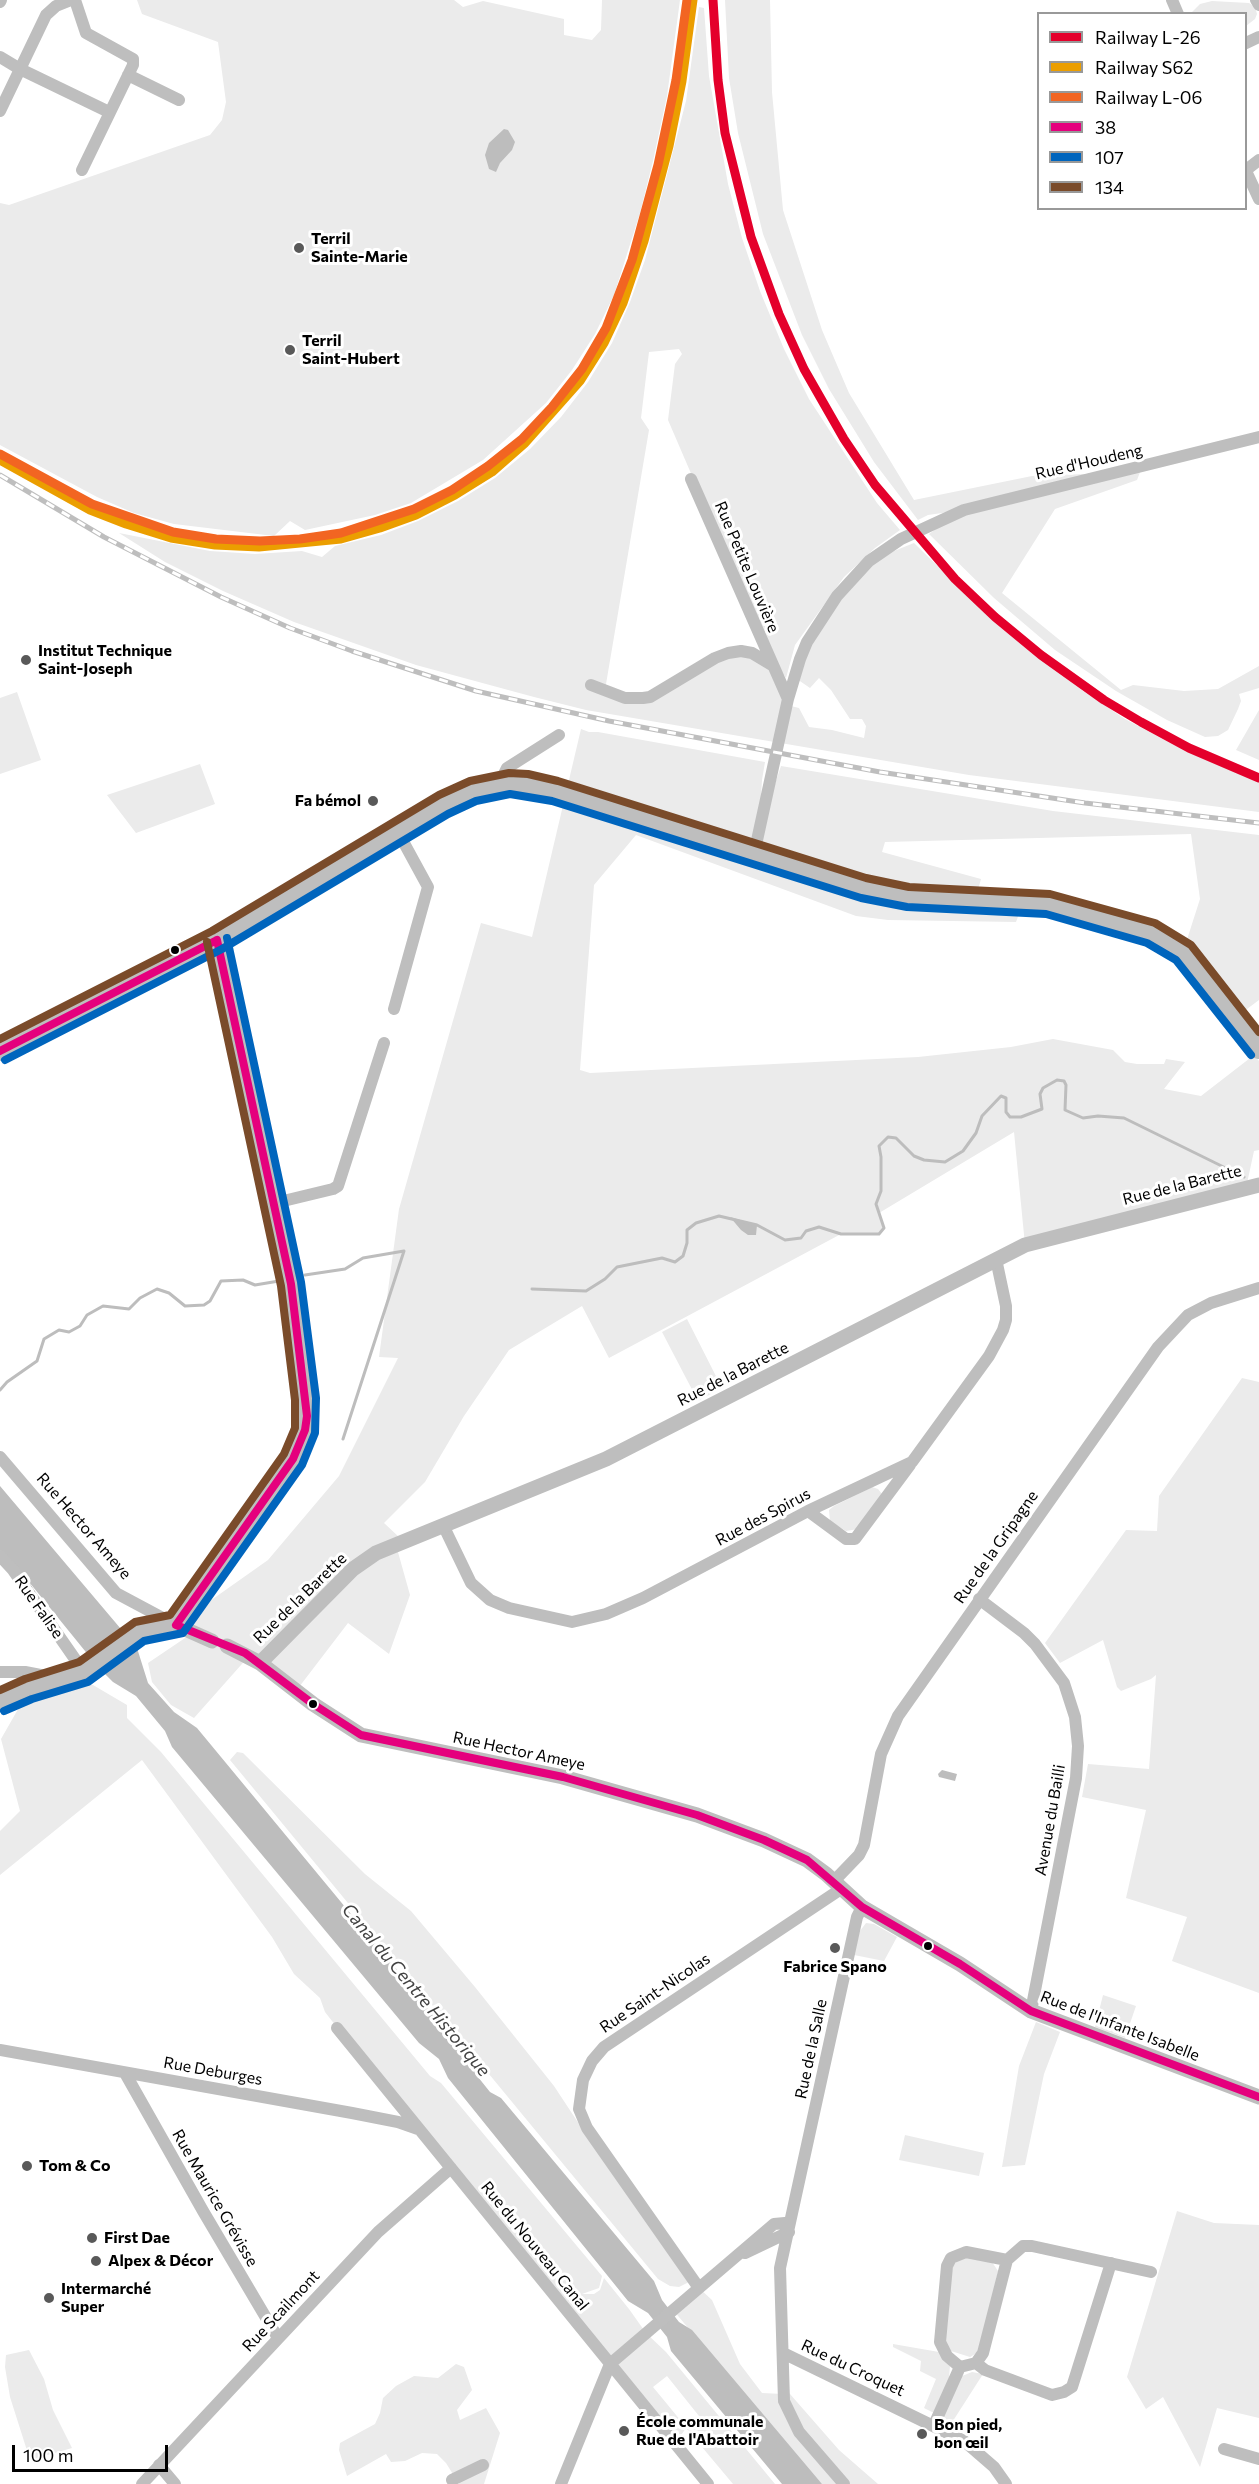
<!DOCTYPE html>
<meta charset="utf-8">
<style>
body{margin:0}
#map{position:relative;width:1259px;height:2484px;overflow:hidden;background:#fff;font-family:Commissioner,sans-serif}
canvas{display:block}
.legend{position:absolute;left:1037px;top:12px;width:210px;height:198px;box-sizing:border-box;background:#fff;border:2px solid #999;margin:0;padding:8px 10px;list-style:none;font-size:18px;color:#000}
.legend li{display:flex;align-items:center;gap:12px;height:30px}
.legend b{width:30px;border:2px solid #999}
.scale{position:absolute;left:12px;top:2445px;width:156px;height:27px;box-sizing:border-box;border:3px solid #000;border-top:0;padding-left:8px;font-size:18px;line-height:21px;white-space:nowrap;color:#000;-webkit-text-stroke:4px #fff;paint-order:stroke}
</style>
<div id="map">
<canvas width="1259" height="2484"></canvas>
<ul class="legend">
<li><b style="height:8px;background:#e4002b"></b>Railway L-26</li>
<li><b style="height:8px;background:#eb9e00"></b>Railway S62</li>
<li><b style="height:8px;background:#f26522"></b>Railway L-06</li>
<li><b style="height:8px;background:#e5007d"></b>38</li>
<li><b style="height:8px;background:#0065bd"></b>107</li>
<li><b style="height:8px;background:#7a4b2a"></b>134</li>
</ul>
<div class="scale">100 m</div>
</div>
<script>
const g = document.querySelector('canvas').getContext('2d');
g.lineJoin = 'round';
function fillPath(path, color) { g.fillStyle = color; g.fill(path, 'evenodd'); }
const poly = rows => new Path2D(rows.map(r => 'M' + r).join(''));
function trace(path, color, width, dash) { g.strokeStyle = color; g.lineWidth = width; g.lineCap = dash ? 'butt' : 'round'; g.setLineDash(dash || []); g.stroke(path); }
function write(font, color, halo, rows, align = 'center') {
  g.font = font + ' Commissioner,sans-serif'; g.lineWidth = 6; g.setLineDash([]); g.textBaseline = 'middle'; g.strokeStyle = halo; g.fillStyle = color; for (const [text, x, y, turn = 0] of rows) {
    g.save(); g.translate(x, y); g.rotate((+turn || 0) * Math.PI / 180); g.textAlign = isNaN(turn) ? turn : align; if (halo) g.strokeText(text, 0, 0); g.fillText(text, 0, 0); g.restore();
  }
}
fillPath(poly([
 [137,0,454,0,463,7,483,1,564,19,564,35,592,40,601,30,602,0,680,0,667,96,653,161,640,213,614,295,595,334,572,370,546,403,483,460,411,503,375,515,305,530,290,521,274,536,174,524,134,513,97,497,0,445,0,203,9,205,210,135,222,120,226,102,218,42,142,14],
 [725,0,770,0,772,92,783,210,822,330,849,393,914,500,1032,476,1112,473,1142,467,1137,480,1055,509,1002,593,1121,690,1133,685,1184,691,1218,689,1259,666,1259,688,1239,694,1241,701,1238,709,1228,730,1218,736,1205,737,1167,720,1116,691,1055,650,994,598,929,534,963,510,928,515,918,520,874,462,829,389,802,335,763,234,738,133,729,78],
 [1212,1,1249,3,1255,7,1257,14,1255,19,1246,26,1246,14,1190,14,1200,4],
 [699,7,704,8,709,76,728,184,742,238,760,291,784,349,809,399,877,503,900,530,875,548,844,577,795,645,786,678,764,643,668,420,675,364,682,354,679,349,649,352,641,418,649,430,605,690,634,699,728,653,767,660,787,705,799,708,809,727,832,730,864,738,866,726,862,719,850,719,831,690,819,678,810,688,794,677,808,642,869,561,914,543,1001,628,1083,691,1125,719,1174,745,1259,782,1259,812,969,775,586,710,534,697,416,665,294,622,223,591,165,562,119,533,210,551,255,554,302,551,322,557,335,546,381,535,418,521,458,501,495,478,530,449,561,417,588,382,612,343,630,302,645,260,686,101],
 [17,692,41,760,0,774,0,698],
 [1259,710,1259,760,1236,750],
 [581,729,589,732,598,732,765,762,762,780,759,831,781,766,1053,811,1259,835,1259,1000,1235,1018,1183,952,1200,899,1191,834,885,842,882,852,981,879,975,900,1023,903,1016,922,888,920,856,916,636,835,594,885,580,1070,590,1073,918,1057,1011,1047,1053,1039,1113,1050,1125,1062,1137,1064,1164,1064,1166,1059,1185,1062,1164,1089,1201,1096,1254,1055,1259,1061,1259,1150,1254,1151,1246,1188,1025,1245,1014,1132,879,1213,884,1228,879,1234,841,1234,609,1358,582,1306,509,1350,464,1416,425,1482,384,1523,399,1537,396,1545,410,1595,389,1654,348,1623,296,1691,249,1656,194,1718,171,1705,152,1682,148,1663,188,1636,176,1625,268,1560,339,1476,398,1358,379,1357,399,1209,481,923,532,937],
 [200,764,215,804,136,833,107,795],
 [687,1319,722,1388,698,1401,662,1332],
 [1242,1378,1259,1382,1259,1993,1172,1961,1187,1917,1126,1898,1146,1810,1082,1797,1088,1764,1149,1769,1156,1675,1151,1679,1121,1691,1117,1687,1103,1640,1060,1663,1045,1643,1126,1530,1157,1531,1159,1496],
 [872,1487,878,1489,882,1494,858,1529,846,1531,830,1521,829,1510,834,1506],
 [82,1683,93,1685,127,1705,127,1718,161,1752,430,2076,441,2083,602,2276,599,2288,582,2294,594,2294,600,2290,604,2278,629,2309,646,2333,666,2352,775,2484,733,2484,686,2428,675,2444,346,2039,325,2012,320,1998,294,1974,272,1937,142,1760,0,1875,0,1831,20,1811,1,1739,29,1690],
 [667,2376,699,2416,686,2427,653,2387],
 [237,1752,243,1753,365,1874,411,1911,475,1987,554,2086,581,2127,693,2280,679,2287,670,2286,658,2279,230,1760],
 [866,1923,874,1924,897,1937,884,1961,854,1955,860,1931],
 [1103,1995,1136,2006,1125,2038,1095,2027],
 [1036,2022,1060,2032,1044,2074,1025,2165,1002,2167,1019,2066],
 [905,2135,984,2153,979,2176,899,2160],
 [1177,2211,1214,2223,1259,2225,1259,2418,1217,2408,1200,2467,1163,2397,1146,2409,1127,2377],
 [963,2257,992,2262,998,2271,981,2346,975,2354,970,2357,951,2351,945,2342,952,2269,955,2263],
 [699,2288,712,2300,740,2364,762,2393,783,2394,783,2386,839,2450,878,2484,822,2484,815,2478,673,2310],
 [893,2344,939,2352,950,2366,949,2378,934,2413,924,2408,936,2379,920,2371,921,2361,893,2347],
 [29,2350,44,2379,53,2410,72,2448,30,2460,10,2397,5,2367,6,2355],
 [456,2364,464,2367,472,2390,457,2410,460,2420,486,2408,500,2433,484,2484,459,2484,446,2463,437,2454,422,2453,405,2461,391,2462,386,2454,347,2476,339,2450,340,2443,375,2424,380,2413,383,2398,396,2386,414,2376,438,2378],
 [972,2372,983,2374,951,2424,941,2418,962,2376]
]), '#ebebeb');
fillPath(poly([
 [504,129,508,130,515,142,512,150,500,163,496,172,489,169,485,155,489,143],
 [730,1217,757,1225,756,1235,748,1235,741,1230],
 [0,1486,137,1648,148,1683,174,1712,197,1728,475,2064,478,2077,490,2092,501,2098,654,2281,662,2300,679,2322,692,2330,822,2484,782,2484,671,2351,667,2337,648,2313,628,2301,448,2078,439,2059,419,2043,172,1747,165,1731,136,1696,113,1682,98,1667,25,1577,0,1550],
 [942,1770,957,1774,955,1781,939,1777,938,1774]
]), '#bdbdbd');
trace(poly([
 [305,1275,345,1269,363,1258,404,1251,343,1439],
 [532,1289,586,1291,605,1279,617,1267,662,1258,675,1262,683,1256,687,1243,687,1230,696,1223,719,1216,757,1225,785,1240,801,1238,806,1231,819,1227,841,1234,879,1234,884,1228,876,1204,881,1191,881,1157,879,1146,888,1137,896,1138,914,1156,924,1160,945,1162,963,1151,976,1133,982,1116,1001,1096,1006,1098,1006,1112,1010,1117,1021,1117,1042,1109,1040,1094,1043,1088,1057,1080,1064,1081,1066,1085,1065,1110,1083,1118,1098,1116,1124,1118,1244,1177],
 [0,1390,7,1382,37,1361,44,1339,59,1330,69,1332,80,1326,87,1315,103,1306,129,1309,140,1298,157,1289,169,1293,185,1306,204,1305,210,1301,221,1281,243,1280,255,1285,279,1281]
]), '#bdbdbd', 3);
trace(poly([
 [75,0,86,33,133,59,133,65,82,170],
 [1172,0,1178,14],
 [1256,0,1259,5],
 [0,2,1,0],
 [1246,43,1259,37],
 [0,57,20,69,109,112],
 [128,75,179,100],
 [0,111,46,15,56,6,71,0],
 [1246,170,1259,160],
 [1246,171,1259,199],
 [691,479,788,699],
 [591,685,625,698,643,698,650,697,715,658,728,653,741,651,752,653,772,665],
 [499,784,507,768,559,735],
 [754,854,788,699,800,659,807,642,837,596,869,561,901,539,964,510,1259,437],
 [394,1009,428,887,398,832],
 [275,1203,333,1189,338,1186,384,1043],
 [0,1457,116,1593,174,1624],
 [808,1511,846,1539,855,1539,910,1465],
 [444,1527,471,1583,490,1600,509,1608,572,1622,606,1614,643,1598,808,1511,912,1462,989,1356,1003,1330,1006,1320,1006,1306,996,1259],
 [0,1556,13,1570,84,1672],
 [979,1599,1024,1633,1035,1644,1064,1683,1075,1717,1078,1746,1076,1778,1031,2011],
 [0,1672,25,1672,56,1678],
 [834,1881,859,1855,864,1845,881,1754,898,1716,1158,1347,1188,1315,1211,1303,1259,1288],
 [337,2028,708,2484],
 [0,2050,352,2113,398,2122,418,2129],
 [125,2073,203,2211,278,2338],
 [745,2253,789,2232],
 [699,2288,587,2128,579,2109,583,2080,592,2061,604,2047,841,1889],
 [783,2353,964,2441,994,2467,1006,2484],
 [976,2363,985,2370,1052,2395,1064,2392,1072,2387,1111,2263],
 [960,2367,976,2363,983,2353,1007,2260,1023,2246,1032,2246,1151,2272],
 [960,2367,947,2356,940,2342,947,2266,951,2258,966,2252,1007,2260],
 [934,2425,960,2367],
 [1224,2449,1259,2459],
 [159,2465,175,2484],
 [452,2480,483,2465],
 [142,2484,378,2232,451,2168],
 [561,2484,610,2364,774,2224,785,2223,789,2232],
 [844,2484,799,2432,784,2401,780,2268,857,1917,862,1907]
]), '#bebebe', 12);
trace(poly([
 [176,1625,212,1641],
 [227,1646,260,1663,313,1704,361,1735,563,1777,697,1815,764,1840,807,1860,826,1874,862,1907,960,1964,1031,2011,1259,2097],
 [260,1663,353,1569,376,1553,606,1459,1025,1245,1259,1185]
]), '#bebebe', 15);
trace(poly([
 [0,1051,217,940,443,805,473,791,509,783,526,784,555,791,863,888,908,897,1048,904,1151,933,1164,939,1183,952,1259,1049],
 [0,1701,28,1689,84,1672,140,1631,176,1625,293,1459,305,1430,306,1399,291,1284,217,940]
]), '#bebebe', 20);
const rail = poly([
 [0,475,104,537,221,597,290,628,352,651,476,691,609,721,880,772,1085,803,1259,823]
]);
trace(rail, '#bebebe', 5);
trace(rail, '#fff', 3, [9]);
trace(poly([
 [0,1051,217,940],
 [176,1625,245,1653,313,1704,361,1735,563,1777,697,1815,764,1840,807,1860,862,1907,960,1964,1031,2011,1259,2097],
 [176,1625,293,1459,305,1430,307,1416,291,1284,217,940]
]), '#e5007d', 8);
trace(poly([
 [5,1060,222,949,448,814,476,801,510,794,552,801,861,898,907,907,1046,914,1147,943,1176,960,1251,1055],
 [4,1711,32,1699,88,1682,144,1641,183,1633,302,1465,315,1433,316,1398,301,1282,227,938]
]), '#0065bd', 8);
trace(poly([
 [0,1039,212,931,439,795,470,781,509,773,528,774,558,781,866,878,909,887,1050,894,1155,923,1191,945,1259,1032],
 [0,1690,25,1679,79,1662,135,1622,170,1615,284,1454,295,1428,295,1400,281,1286,207,942]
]), '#7a4b2a', 8);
trace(poly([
 [713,0,718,80,725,133,751,237,779,314,804,369,844,439,875,485,955,579,995,617,1041,655,1104,700,1141,722,1189,748,1259,778]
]), '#e4002b', 9);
trace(poly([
 [0,460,90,510,126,524,171,538,215,545,259,547,341,539,380,528,416,515,455,495,492,472,525,443,580,381,604,343,623,303,644,241,669,146,682,81,693,0]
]), '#eb9e00', 9);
trace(poly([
 [0,454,92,504,173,532,216,539,260,541,300,539,341,533,414,509,452,490,488,466,522,439,552,407,582,369,606,328,632,260,658,165,676,80,687,0]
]), '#f26522', 9);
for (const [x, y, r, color] of [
 [299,248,6,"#595959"],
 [290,350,6,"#595959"],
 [26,660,6,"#595959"],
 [373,801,6,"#595959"],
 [175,950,5,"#000"],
 [313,1704,5,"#000"],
 [928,1946,5,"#000"],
 [835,1948,6,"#595959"],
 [27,2166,6,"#595959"],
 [92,2238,6,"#595959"],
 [96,2261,6,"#595959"],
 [49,2298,6,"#595959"],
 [624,2431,6,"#595959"],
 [922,2434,6,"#595959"]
]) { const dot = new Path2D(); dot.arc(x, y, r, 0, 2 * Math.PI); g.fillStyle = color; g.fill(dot); trace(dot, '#fff', 2); }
write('bold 16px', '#000', '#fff', [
 ["Terril",311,239],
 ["Sainte-Marie",311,257],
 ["Terril",302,341],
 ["Saint-Hubert",302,359],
 ["Institut Technique",38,651],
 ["Saint-Joseph",38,669],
 ["Fa bémol",361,801,"right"],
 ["Fabrice Spano",835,1967,"center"],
 ["Tom & Co",39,2166],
 ["First Dae",104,2238],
 ["Alpex & Décor",108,2261],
 ["Intermarché",61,2289],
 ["Super",61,2307],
 ["École communale",636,2422],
 ["Rue de l'Abattoir",636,2440],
 ["Bon pied,",934,2425],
 ["bon œil",934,2443]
], 'left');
write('16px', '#000', '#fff', [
 ["Rue d'Houdeng",1089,462,-13],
 ["Rue Petite Louvière",747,567,67],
 ["Rue de la Barette",1182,1185,-14],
 ["Rue de la Barette",733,1374,-27],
 ["Rue des Spirus",763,1517,-28],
 ["Rue Hector Ameye",84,1526,49],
 ["Rue de la Gripagne",996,1547,-55],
 ["Rue de la Barette",300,1598,-44],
 ["Rue Falise",39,1607,55],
 ["Rue Hector Ameye",519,1751,12],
 ["Avenue du Bailli",1050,1820,-80],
 ["Rue Saint-Nicolas",655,1993,-34],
 ["Rue de l'Infante Isabelle",1120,2026,21],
 ["Rue de la Salle",811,2049,-78],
 ["Rue Deburges",213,2071,10],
 ["Rue Maurice Grévisse",215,2198,60],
 ["Rue du Nouveau Canal",535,2246,51],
 ["Rue Scailmont",281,2311,-47],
 ["Rue du Croquet",853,2368,25]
]);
write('italic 18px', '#424242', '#fff', [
 ["Canal du Centre Historique",416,1990,50]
]);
</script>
